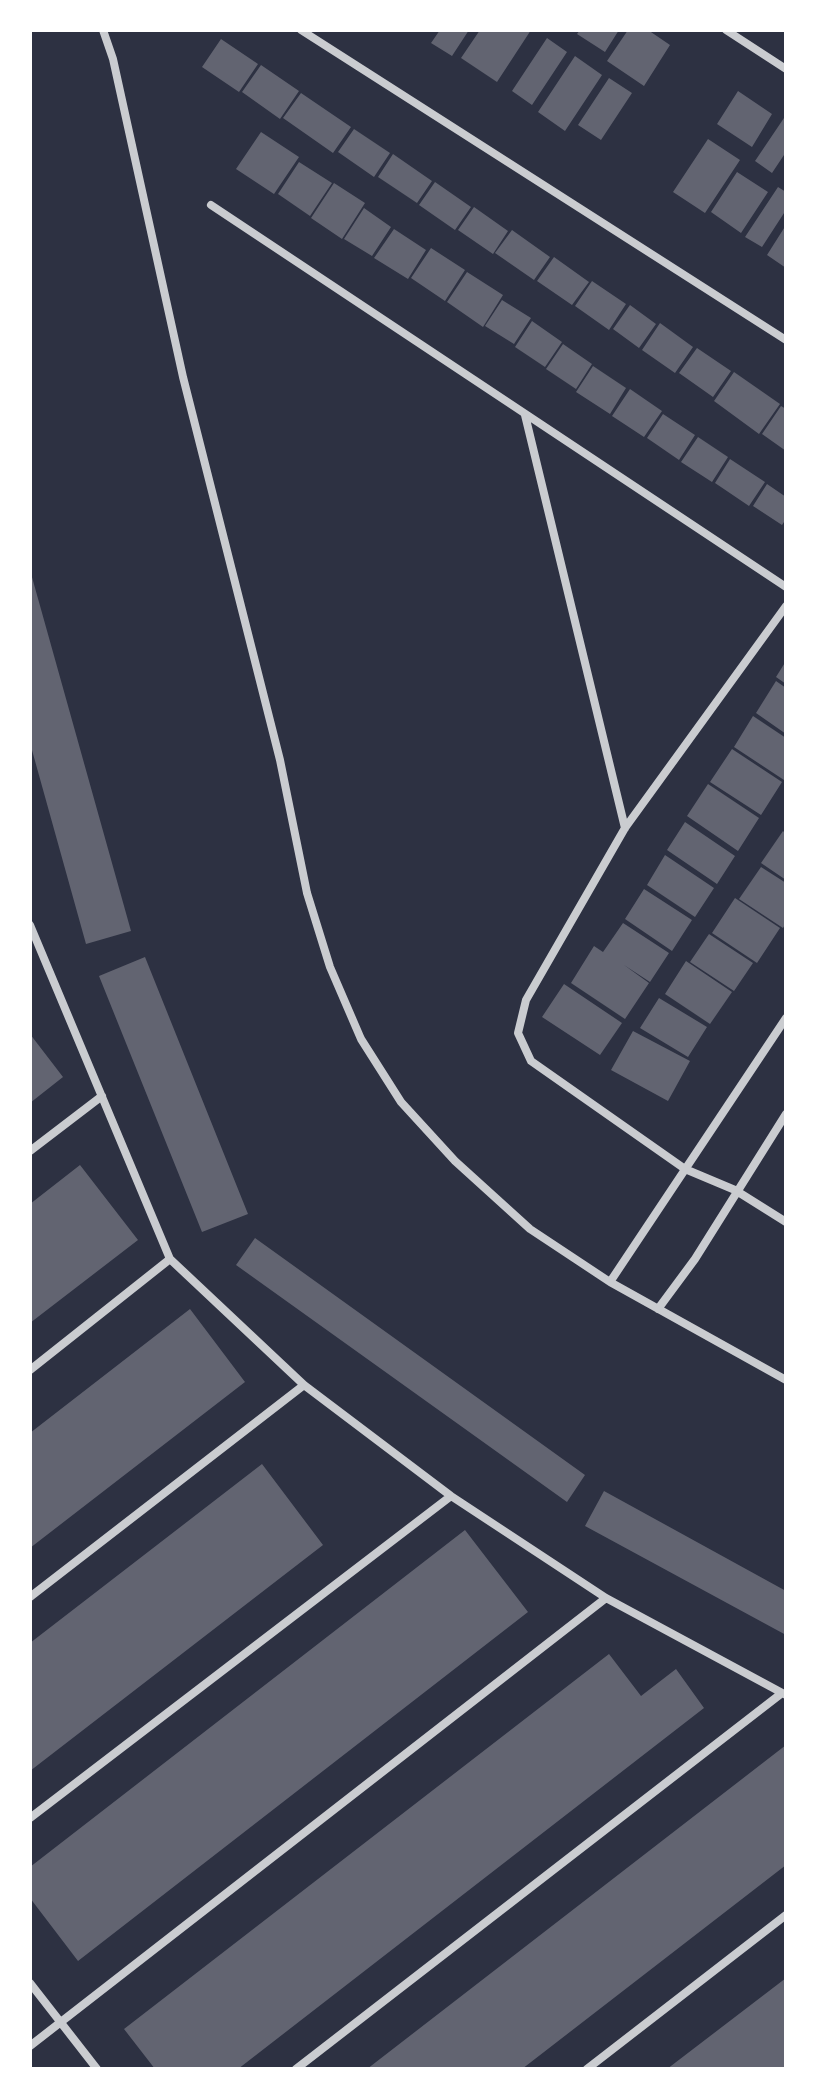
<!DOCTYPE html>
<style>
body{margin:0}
#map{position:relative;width:816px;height:2099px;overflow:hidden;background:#2d3142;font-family:Inter,sans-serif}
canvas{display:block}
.frame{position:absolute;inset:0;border:32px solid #fff;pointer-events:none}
</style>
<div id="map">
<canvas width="816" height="2099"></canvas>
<div class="frame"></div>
</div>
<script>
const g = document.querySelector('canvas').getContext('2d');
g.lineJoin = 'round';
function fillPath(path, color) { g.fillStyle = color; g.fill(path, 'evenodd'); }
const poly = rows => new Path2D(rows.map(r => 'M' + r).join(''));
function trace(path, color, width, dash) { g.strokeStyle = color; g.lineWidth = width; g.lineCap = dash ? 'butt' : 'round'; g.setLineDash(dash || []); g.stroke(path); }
fillPath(poly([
 [440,30,469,30,452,56,431,43],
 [480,30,531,30,497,82,461,58],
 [580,30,619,30,605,52,577,34],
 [628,30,648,30,670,45,644,86,607,61],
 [547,38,567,52,532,105,512,91],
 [221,39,258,64,239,92,202,67],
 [575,56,602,75,565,131,538,112],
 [261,65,299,91,280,119,242,92],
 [609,78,632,93,601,140,578,125],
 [738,91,772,114,752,147,717,124],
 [301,93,351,127,333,153,283,118],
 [786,115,786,152,772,173,755,161],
 [354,129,390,153,374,177,338,152],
 [261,132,299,157,274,194,236,169],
 [708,139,740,160,705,213,673,192],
 [393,154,432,181,417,203,378,177],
 [299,162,332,183,310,216,278,194],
 [737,172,768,192,741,233,711,212],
 [435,182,471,207,455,230,419,205],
 [334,183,365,203,342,239,311,218],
 [778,187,786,192,786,210,762,247,745,237],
 [474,207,508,231,493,254,458,230],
 [364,208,391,227,372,256,344,239],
 [786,225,786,268,767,255],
 [394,229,426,250,408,279,374,258],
 [512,230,550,257,534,280,495,253],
 [431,248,465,270,445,301,411,278],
 [554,257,589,282,572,305,537,281],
 [467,272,503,295,483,327,447,302],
 [592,281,626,304,609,330,575,306],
 [502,300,531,318,514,344,485,326],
 [630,305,656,324,639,348,613,329],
 [532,321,562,342,545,367,515,347],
 [660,323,693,347,675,373,642,350],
 [563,344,592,364,576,389,546,369],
 [697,348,731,371,713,397,679,373],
 [593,366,626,388,610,414,576,392],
 [734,372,780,404,759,434,714,401],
 [630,389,662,411,644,437,612,416],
 [781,406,786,409,786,451,762,434],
 [663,414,695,435,679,460,647,438],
 [698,437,728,457,712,482,681,462],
 [730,459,765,482,749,506,715,483],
 [767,484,786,497,786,519,782,525,753,506],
 [30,570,131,931,86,944,30,743],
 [786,661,786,684,776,677],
 [776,681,786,688,786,734,756,713],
 [753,716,786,738,784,780,734,747],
 [732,749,782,782,761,815,710,782],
 [708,784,759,818,738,851,687,816],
 [685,822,735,856,717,884,667,850],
 [783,831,786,834,786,880,761,863],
 [665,855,714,888,695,917,647,885],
 [761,867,786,883,786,923,783,928,739,899],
 [644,889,692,920,672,951,625,919],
 [735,898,780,928,757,963,712,933],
 [623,923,669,953,650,982,624,965,649,983,625,1019,571,983,594,946,603,952],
 [709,934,753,963,734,991,690,962],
 [145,957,248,1214,202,1232,99,976],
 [686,961,732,992,710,1024,665,994],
 [564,984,622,1023,600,1055,542,1017],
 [659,998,707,1027,688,1057,640,1028],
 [633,1031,690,1061,668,1101,611,1070],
 [30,1034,63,1077,30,1103],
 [80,1165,138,1240,30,1323,30,1204],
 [255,1238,585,1475,567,1502,236,1265],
 [190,1309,245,1382,30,1548,30,1433],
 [262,1464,323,1545,30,1771,30,1643],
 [604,1491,786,1591,786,1635,585,1526],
 [465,1530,528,1612,78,1961,30,1898,30,1867],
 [609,1654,641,1696,676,1669,704,1708,238,2069,155,2069,124,2029],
 [786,1745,786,1865,522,2069,367,2069],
 [786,1978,786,2069,667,2069]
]), '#626471');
trace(poly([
 [103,30,113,59,183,377,280,760,307,893,330,967,361,1039,401,1102,455,1161,530,1229,610,1282,786,1380],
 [301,30,786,340],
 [726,30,786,69],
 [211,205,786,587],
 [525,415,625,828],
 [786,606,625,828,526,1000,518,1033,531,1061,685,1169,735,1190,786,1222],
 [30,925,170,1259,304,1385,451,1496,606,1598,786,1695],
 [30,1151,102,1096],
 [610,1282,786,1018],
 [658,1309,695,1259,786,1114],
 [30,1370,170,1259],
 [30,1597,304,1385],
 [30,1818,451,1496],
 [30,1983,97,2069],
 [30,2046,606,1598],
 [296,2069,782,1693],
 [587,2069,786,1915]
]), '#caccd0', 8);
</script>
